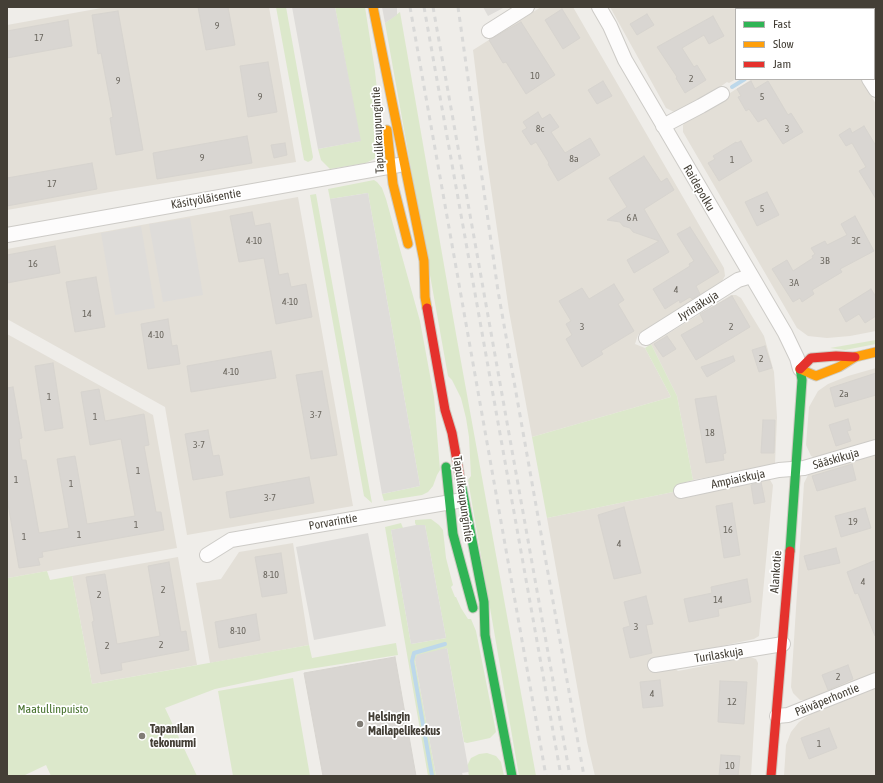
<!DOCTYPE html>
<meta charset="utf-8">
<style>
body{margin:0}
#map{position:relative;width:883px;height:783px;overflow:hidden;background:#efede9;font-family:"Asap Condensed",sans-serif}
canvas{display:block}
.frame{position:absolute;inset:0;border:8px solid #443f36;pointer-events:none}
.legend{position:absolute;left:735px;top:8px;width:140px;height:72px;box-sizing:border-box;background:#fff;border:1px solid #b4b2af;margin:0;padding:5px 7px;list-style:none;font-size:12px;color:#443f36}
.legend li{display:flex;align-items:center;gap:8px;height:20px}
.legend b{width:20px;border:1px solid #b4b2af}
</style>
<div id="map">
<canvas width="883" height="783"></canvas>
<div class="frame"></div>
<ul class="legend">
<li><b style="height:5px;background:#30b455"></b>Fast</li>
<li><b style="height:5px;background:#ff9f0a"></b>Slow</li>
<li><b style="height:5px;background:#e5322d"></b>Jam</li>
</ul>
</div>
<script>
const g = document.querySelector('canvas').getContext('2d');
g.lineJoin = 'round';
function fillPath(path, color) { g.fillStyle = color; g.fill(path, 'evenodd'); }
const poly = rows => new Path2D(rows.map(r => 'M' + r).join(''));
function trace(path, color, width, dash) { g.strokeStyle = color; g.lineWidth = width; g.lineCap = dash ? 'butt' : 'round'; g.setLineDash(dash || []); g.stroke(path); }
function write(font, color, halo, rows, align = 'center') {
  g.font = font + ' "Asap Condensed",sans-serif'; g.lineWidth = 3.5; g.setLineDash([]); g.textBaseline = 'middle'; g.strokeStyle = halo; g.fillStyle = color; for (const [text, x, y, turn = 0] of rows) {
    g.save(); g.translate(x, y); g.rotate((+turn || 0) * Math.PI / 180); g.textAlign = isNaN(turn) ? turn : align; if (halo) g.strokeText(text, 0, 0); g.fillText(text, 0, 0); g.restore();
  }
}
fillPath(poly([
 [107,7,269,7,296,162,116,191,7,210,7,25],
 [541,7,573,7,724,268,725,276,721,283,638,335,635,344,645,348,671,397,532,437,509,311,484,140,473,50],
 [610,7,817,7,818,9,736,9,736,79,729,83,727,82,710,94,678,112,674,112,666,108],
 [870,7,876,7,876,76,874,72,874,9,866,9],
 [752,79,861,79,876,104,876,331,850,336,827,338,808,336,797,328,683,132,683,125,686,121],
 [298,197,353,506,187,535,165,407,7,319,7,249],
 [731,295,736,295,741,298,764,336,774,372,777,417,775,464,693,480,677,396,651,344],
 [7,334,153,415,177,548,8,578],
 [876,368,876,444,820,460,811,456,806,445,809,407,818,391,828,384,848,376],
 [876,453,876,674,809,700,800,700,793,693,791,687,804,483,809,473],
 [769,478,773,485,759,636,754,639,676,656,670,665,678,671,750,657,756,659,758,663,751,776,595,776,587,742,547,518,673,492,683,498],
 [293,543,309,645,210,663,196,583,221,579,239,552],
 [178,557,197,665,92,684,72,576],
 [876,688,876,776,784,776,786,745,791,732,799,722,811,714]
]), '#e3dfd7');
fillPath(poly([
 [276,7,286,7,313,157,312,160,308,162,304,160],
 [335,7,365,7,375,71,381,127,380,152,374,159,366,163,330,169,321,160,318,149,360,141],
 [400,12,456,334,536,776,519,776,468,480,471,476,469,437,466,418,461,398,452,380,448,376,385,23],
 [374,180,377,182,382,188,386,199,420,321,434,397,440,470,437,475,433,486,428,492,422,495,384,501,382,494,420,486,368,193,330,199,328,189],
 [316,194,372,503,364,496,310,195],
 [876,340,876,344,845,350,830,348],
 [651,344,677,396,693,480,680,484,673,492,547,518,532,437,671,397,645,348],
 [431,519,439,525,443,530,446,558,453,585,451,587,455,597,456,597,461,608,468,619,471,619,476,631,496,732,490,738,467,743,464,742,447,648,415,660,436,776,428,776,385,527,401,523,403,528,391,530,411,644,446,638,425,525,416,525,415,523,415,520],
 [47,571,50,580,72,576,92,684,309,645,312,658,396,643,398,655,303,670,215,689,165,708,197,776,51,776,46,765,23,776,7,776,7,573,8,578],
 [293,678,310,776,233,776,218,691],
 [487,753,496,756,501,762,504,776,469,776,467,766,471,758,479,754]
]), '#dce8cb');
fillPath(poly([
 [292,7,335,7,361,141,318,149],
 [382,7,397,7,397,15,385,23],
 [483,7,505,7,488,16],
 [368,193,420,486,382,494,330,199],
 [190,218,203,295,163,302,149,224],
 [141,226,155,308,115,315,101,233],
 [416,525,425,525,446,638,411,644,391,530],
 [368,533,386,626,314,640,296,547],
 [447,648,469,772,462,773,463,776,436,776,415,660,417,655]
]), '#dedcd9');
trace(poly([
 [859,9,862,7],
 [732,87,745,79],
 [432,776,412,661,414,653,445,644]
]), '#bdd8ea', 4);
const building = poly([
 [198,7,228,7,235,45,206,50,198,7],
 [562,9,580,38,563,49,545,20,562,9],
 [118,11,143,150,116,155,110,118,113,117,101,53,98,54,92,15,118,11],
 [647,14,654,25,637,35,630,24,647,14],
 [713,16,724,36,709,44,704,35,682,48,694,67,697,65,706,80,685,93,676,78,677,77,657,47,713,16],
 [68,20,72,46,7,58,7,31,68,20],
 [521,22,555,75,526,94,506,62,503,63,489,40,521,22],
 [268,62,277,112,248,117,240,66,268,62],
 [603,81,612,96,597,104,588,90,603,81],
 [751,81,755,89,768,81,788,115,791,113,803,132,783,144,766,118,758,122,749,109,746,111,738,97,741,96,737,89,751,81],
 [538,112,542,119,550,114,559,127,551,132,565,153,590,138,600,155,558,181,548,164,549,163,536,142,531,145,522,131,527,128,523,122,538,112],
 [864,126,876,146,876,199,859,171,866,167,852,143,846,146,839,135,850,128,852,133,864,126],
 [247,136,252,163,157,179,153,153,247,136],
 [741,141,752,161,719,181,708,163,715,159,713,156,736,142,737,143,741,141],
 [285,143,287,155,274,158,271,145,285,143],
 [644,156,661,182,667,178,674,190,644,209,669,252,634,273,627,260,659,241,633,232,630,228,623,226,620,222,607,220,627,207,609,178,644,156],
 [92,163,97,189,7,206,7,178,92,163],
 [767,192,779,215,757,226,745,202,767,192],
 [252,212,255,226,270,223,279,275,288,273,291,287,306,284,312,317,276,324,264,258,239,262,230,216,252,212],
 [855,216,874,251,840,269,842,272,812,290,814,294,802,302,800,298,793,302,772,269,787,260,793,271,813,258,812,256,815,254,811,248,825,241,827,245,847,235,841,224,855,216],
 [690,227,719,272,696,286,700,294,692,299,690,297,680,303,679,300,665,309,653,289,690,266,689,264,694,261,677,234,690,227],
 [55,246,60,273,7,283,7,255,55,246],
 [96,277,105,327,75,332,66,282,96,277],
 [614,284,624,300,618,304,634,331,601,351,603,354,582,367,566,339,572,335,566,324,571,321,559,301,582,288,589,299,614,284],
 [871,289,876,297,876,316,865,323,859,314,846,322,839,309,871,289],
 [732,296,750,327,696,360,681,335,704,322,700,314,732,296],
 [168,319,172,346,177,345,180,364,148,369,141,324,168,319],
 [667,336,676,349,663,357,654,344,667,336],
 [765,346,772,368,759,372,752,350,765,346],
 [271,351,276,378,191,392,187,366,271,351],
 [733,356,735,361,707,377,701,367,733,356],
 [53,363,63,428,45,431,35,366,53,363],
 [322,371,337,455,311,459,296,375,322,371],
 [876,373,876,395,835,407,830,388,876,373],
 [13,387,22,438,19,439,22,460,26,460,39,533,69,528,57,459,75,456,87,524,135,516,121,439,90,445,81,392,99,389,105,421,144,414,149,445,144,446,156,512,161,512,164,530,42,552,43,557,38,558,40,565,19,568,7,498,7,388,13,387],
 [716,396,726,453,723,454,724,460,706,463,695,399,716,396],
 [848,419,851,430,847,431,851,441,836,446,829,425,848,419],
 [763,420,775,420,774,453,761,453,763,420],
 [208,430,213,456,219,455,223,475,193,480,185,434,208,430],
 [852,464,856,480,817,491,812,476,852,464],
 [309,477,314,503,230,518,226,492,309,477],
 [761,482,765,502,754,504,751,485,761,482],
 [732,503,740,555,724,558,716,506,732,503],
 [624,507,641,573,614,579,598,515,624,507],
 [865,508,871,528,841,537,835,516,865,508],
 [836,548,840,563,808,570,804,556,836,548],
 [281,553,287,593,262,597,255,557,281,553],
 [876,560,876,636,875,636,858,593,855,594,847,572,876,560],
 [169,562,181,632,186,631,189,650,121,663,122,670,101,674,92,622,94,621,86,577,105,574,117,644,160,636,148,566,169,562],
 [747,579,751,602,718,609,719,616,689,622,684,599,712,593,711,587,747,579],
 [646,596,653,624,646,625,652,653,630,658,623,628,630,626,624,602,646,596],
 [256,614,260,640,219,648,215,622,256,614],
 [395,657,416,776,323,776,304,673,395,657],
 [848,665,853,679,828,690,822,675,848,665],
 [660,680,663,706,643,708,640,682,660,680],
 [720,681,747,682,744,724,718,722,720,681],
 [829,728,837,748,809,759,801,738,829,728],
 [721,755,740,756,738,776,719,776,721,755]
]);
fillPath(building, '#d9d6d2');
trace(building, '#d7d4cf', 1);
const street = poly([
 [599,7,610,26,625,60,785,333,797,358,800,369],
 [826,7,827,9],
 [489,31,527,7],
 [869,79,876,90],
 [663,126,701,106,722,94],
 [7,235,399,165],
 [646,338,738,280,751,276],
 [681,491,779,470,804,468,876,447],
 [207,555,231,540,457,501],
 [655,665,783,644],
 [777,716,788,715,876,680]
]);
const fast = poly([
 [446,467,453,534,473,608],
 [460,478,484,602,485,635,512,776],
 [790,551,802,380,800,369]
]);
const slow = poly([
 [373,7,424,261,425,297,427,308],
 [387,130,393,184,408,244],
 [800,369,816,376,839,367,855,357,876,352]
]);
const jam = poly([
 [427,308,445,410,452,433,460,478],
 [800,369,811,358,836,356,855,357],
 [771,776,790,551]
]);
trace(street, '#cdcbc7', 16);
trace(fast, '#cecac1', 11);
trace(slow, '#cecac1', 11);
trace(jam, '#cecac1', 11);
trace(street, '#fdfcfc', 14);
trace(fast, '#30b455', 9);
trace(slow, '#ff9f0a', 9);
trace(jam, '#e5322d', 9);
trace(poly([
 [410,7,546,776],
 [424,7,561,776],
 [433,7,570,776],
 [458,7,498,291,584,776]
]), '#d9d9d8', 3, [5, 5]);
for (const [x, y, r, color] of [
 [360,724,4,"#807c75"],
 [142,736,4,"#807c75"]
]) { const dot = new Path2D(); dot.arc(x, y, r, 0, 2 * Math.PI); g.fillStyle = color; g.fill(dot); trace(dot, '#fff', 1.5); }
write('10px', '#6a665e', null, [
 ["9",217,26],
 ["17",39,38],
 ["10",535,76],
 ["2",691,79],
 ["9",118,81],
 ["9",260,97],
 ["5",762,97],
 ["8c",540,129],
 ["3",787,129],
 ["9",202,158],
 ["8a",574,159],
 ["1",732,160],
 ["17",52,184],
 ["5",762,209],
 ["6 A",632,218],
 ["4-10",254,241],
 ["3C",856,241],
 ["3B",825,261],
 ["16",33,264],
 ["3A",794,283],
 ["4",676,290],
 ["4-10",290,302],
 ["14",87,314],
 ["3",582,327],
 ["2",731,327],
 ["4-10",156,335],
 ["2",761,359],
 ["4-10",231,372],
 ["2a",844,394],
 ["1",49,397],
 ["3-7",316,415],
 ["1",95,417],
 ["18",710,433],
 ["3-7",199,445],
 ["1",138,471],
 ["1",16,480],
 ["1",71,484],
 ["3-7",270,498],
 ["19",853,522],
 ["1",136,525],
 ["16",728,530],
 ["1",79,535],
 ["1",24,537],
 ["4",619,544],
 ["8-10",271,575],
 ["4",863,582],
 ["2",163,590],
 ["2",99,595],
 ["14",718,600],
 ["3",636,627],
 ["8-10",238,631],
 ["2",161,645],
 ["2",107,646],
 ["2",838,677],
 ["4",652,694],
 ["12",732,702],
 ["1",819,744],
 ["10",730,766]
]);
write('12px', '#443f36', '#fff', [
 ["Tapulikaupungintie",378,130,-93],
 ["Raidepolku",699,188,60],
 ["Käsityöläisentie",206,199,-10],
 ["Jyrinäkuja",698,306,-32],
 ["Sääskikuja",836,459,-16],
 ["Ampiaiskuja",738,479,-12],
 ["Tapulikaupungintie",463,499,82],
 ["Porvarintie",333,522,-10],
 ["Alankotie",776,572,-86],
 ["Turilaskuja",719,655,-9],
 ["Päiväperhontie",827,700,-22]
]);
write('12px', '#47722e', '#fff', [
 ["Maatullinpuisto",53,709]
]);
write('bold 12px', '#443f36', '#fff', [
 ["Helsingin",368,717],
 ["Mailapelikeskus",368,731],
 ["Tapanilan",150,729],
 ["tekonurmi",150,743]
], 'left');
</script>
